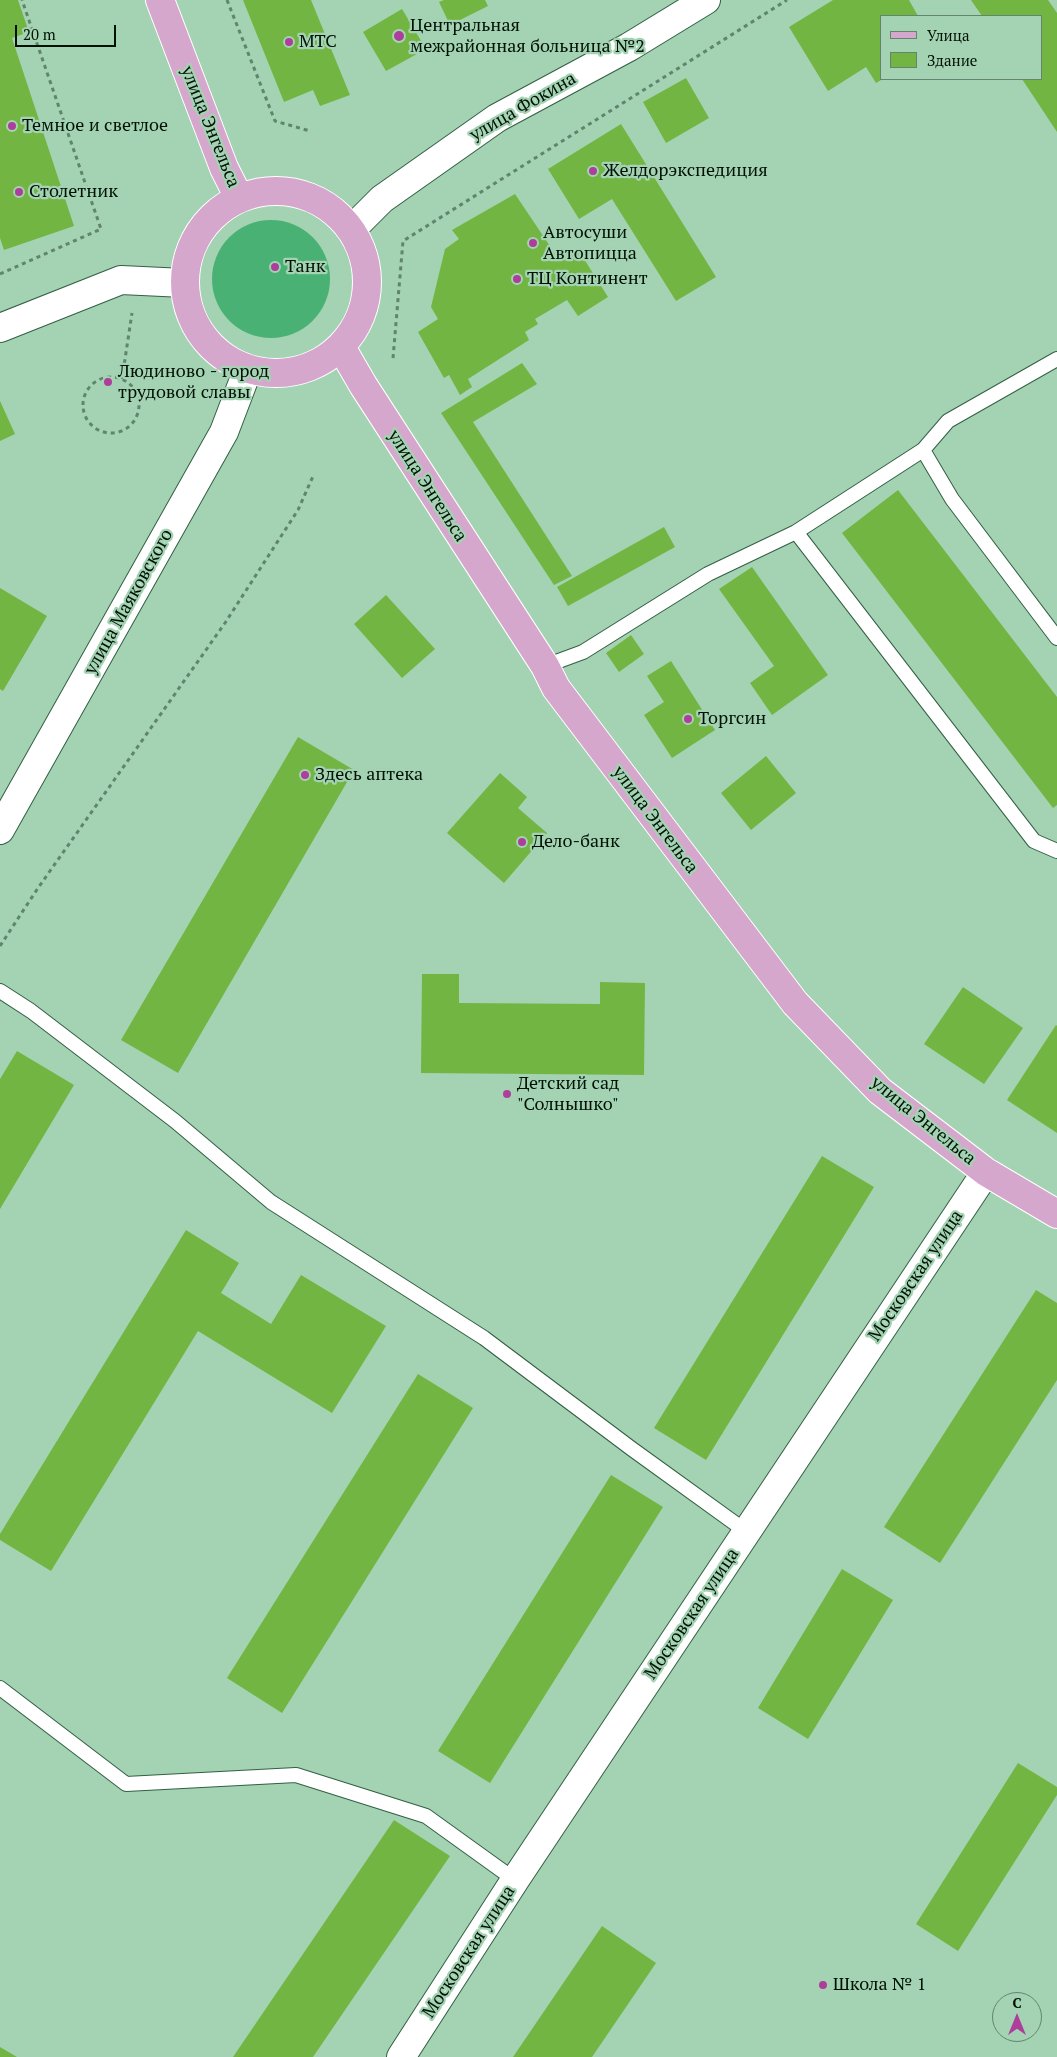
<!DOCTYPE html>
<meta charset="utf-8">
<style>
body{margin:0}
#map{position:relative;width:1057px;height:2057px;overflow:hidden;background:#a3d3b2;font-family:"PT Serif",serif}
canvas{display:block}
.legend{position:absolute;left:880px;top:15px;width:162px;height:65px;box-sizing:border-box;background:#a3d3b2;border:1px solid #63856d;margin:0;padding:6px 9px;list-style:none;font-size:15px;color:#021106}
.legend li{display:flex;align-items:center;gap:10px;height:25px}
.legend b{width:25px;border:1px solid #63856d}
.north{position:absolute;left:992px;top:1992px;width:50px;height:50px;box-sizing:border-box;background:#a3d3b2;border:1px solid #63856d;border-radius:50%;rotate:0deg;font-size:14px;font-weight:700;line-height:20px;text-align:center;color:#021106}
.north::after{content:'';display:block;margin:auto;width:18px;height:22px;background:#ad3e9b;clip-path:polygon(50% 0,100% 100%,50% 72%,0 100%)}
.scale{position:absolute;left:15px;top:25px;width:101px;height:22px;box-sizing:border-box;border:2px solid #021106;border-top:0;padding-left:6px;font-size:15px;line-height:18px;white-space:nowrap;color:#021106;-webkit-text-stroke:4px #a3d3b2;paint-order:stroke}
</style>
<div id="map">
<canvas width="1057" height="2057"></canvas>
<ul class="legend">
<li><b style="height:6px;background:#d6a7cd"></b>Улица</li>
<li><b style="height:14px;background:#73b543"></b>Здание</li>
</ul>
<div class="north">С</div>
<div class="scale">20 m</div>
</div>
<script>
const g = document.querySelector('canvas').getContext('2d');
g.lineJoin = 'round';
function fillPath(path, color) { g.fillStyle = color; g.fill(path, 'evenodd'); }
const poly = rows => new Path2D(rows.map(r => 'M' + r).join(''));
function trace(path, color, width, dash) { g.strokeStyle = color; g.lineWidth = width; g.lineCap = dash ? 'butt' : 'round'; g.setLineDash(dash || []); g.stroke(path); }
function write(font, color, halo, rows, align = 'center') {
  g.font = font + ' "PT Serif",serif'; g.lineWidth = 4.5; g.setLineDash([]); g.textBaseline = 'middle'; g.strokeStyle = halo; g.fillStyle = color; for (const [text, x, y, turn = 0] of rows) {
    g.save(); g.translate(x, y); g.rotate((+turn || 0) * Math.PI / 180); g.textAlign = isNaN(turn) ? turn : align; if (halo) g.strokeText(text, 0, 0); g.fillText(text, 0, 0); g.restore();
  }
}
fillPath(poly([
 '212 279a59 59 0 1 1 118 0a59 59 0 1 1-118 0Z'
]), '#49b173');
fillPath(poly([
 [0,0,18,0,29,32,12,38,74,226,4,250,0,238],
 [243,0,311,0,350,95,320,106,313,90,284,102],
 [444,0,485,0,488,6,450,25,439,2],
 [833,0,909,0,918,16,881,16,881,80,876,83,866,67,828,91,789,27],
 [971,0,1048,0,1057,13,1057,132,1022,79,1041,79,1041,16,982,16],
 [402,9,426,49,386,71,363,32],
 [686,78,709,118,666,143,643,102],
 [621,124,716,277,676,301,612,199,579,219,548,169],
 [515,194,560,261,579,251,608,297,578,316,567,300,535,319,538,324,525,332,529,340,468,379,472,387,460,395,449,375,444,378,418,332,438,319,431,307,445,249,459,239,452,230],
 [522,363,537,384,473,422,572,576,554,585,441,413],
 [0,401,15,434,0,441],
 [898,490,1057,697,1057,805,1053,808,842,533],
 [664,527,675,547,568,606,557,587],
 [752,567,828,675,772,715,750,683,774,666,719,589],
 [0,588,47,616,3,691,0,689],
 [386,595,435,649,402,678,354,624],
 [631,635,644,654,619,672,606,653],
 [671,661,715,730,672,758,644,715,664,702,647,676],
 [298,737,354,770,178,1073,121,1040],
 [766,756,796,793,751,830,721,793],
 [500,773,527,797,518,808,547,833,504,883,447,833],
 [422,974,459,974,459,1003,600,1004,600,982,645,983,644,1075,421,1073],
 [963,987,1023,1028,984,1084,924,1044],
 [1056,1025,1057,1026,1057,1133,1007,1100],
 [17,1051,74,1085,0,1209,0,1079],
 [822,1156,874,1187,706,1460,654,1428],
 [186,1230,239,1263,221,1293,271,1324,301,1275,386,1326,332,1413,198,1331,51,1571,0,1540,0,1534],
 [1036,1290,1057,1303,1057,1380,940,1563,884,1527],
 [418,1374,473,1408,282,1713,227,1678],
 [611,1475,663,1507,490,1783,438,1751],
 [842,1569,893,1600,808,1739,758,1708],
 [1018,1763,1057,1787,1057,1795,958,1951,916,1924],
 [394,1820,450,1856,313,2057,233,2057],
 [602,1926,656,1963,592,2057,513,2057],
 [0,2047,17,2057,0,2057]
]), '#73b543');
const lane = poly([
 [923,450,952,499,1057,638],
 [796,532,1034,841,1057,851],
 [545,666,583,652,708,574,796,532,923,450,948,421,1057,359],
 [0,991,31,1011,175,1121,271,1202,484,1338,632,1449,747,1532],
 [0,1688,126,1784,296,1775,426,1816,515,1880]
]);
const street = poly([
 [0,328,121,280,184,283],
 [401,2057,515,1880,986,1172]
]);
const secondary = poly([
 [351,230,382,199,497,118,629,47,706,0],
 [0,830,224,432,248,369]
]);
const primary = poly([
 [160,0,224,168,239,198],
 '185 282a91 91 0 1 1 182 0a91 91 0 1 1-182 0Z',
 [341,347,363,385,545,666,556,688,795,1003,880,1091,986,1172,1057,1214]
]);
trace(lane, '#335f43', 16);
trace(street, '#335f43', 30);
trace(secondary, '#335f43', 30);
trace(primary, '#fff', 30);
trace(poly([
 [227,0,275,121,310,131],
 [0,274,101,229,22,0],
 [393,358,403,241,787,0],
 '83 405a28 28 0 1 1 56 0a28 28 0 1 1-56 0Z',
 [122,379,132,313],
 [0,946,38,888,225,623,298,510,314,474]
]), '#61846c', 3, [4, 4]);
trace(lane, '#fff', 14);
trace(street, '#fff', 28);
trace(secondary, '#fff', 28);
trace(primary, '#d6a7cd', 28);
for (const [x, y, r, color] of [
 [399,36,6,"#ad3e9b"],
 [289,42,5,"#ad3e9b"],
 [12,126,5,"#ad3e9b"],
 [593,171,5,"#ad3e9b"],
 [19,192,5,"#ad3e9b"],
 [533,243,5,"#ad3e9b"],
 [275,267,5,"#ad3e9b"],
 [517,279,5,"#ad3e9b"],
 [108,382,5,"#ad3e9b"],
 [688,719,5,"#ad3e9b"],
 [305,775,5,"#ad3e9b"],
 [522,842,5,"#ad3e9b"],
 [507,1094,5,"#ad3e9b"],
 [823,1985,5,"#ad3e9b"]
]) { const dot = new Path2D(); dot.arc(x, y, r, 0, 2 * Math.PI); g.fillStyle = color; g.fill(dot); trace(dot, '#a3d3b2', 2); }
write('18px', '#021106', '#a3d3b2', [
 ["Центральная",410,26],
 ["межрайонная больница №2",410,47],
 ["МТС",299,42],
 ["Темное и светлое",22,126],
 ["Желдорэкспедиция",603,171],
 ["Столетник",29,192],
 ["Автосуши",543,233],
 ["Автопицца",543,254],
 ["Танк",285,267],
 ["ТЦ Континент",527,279],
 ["Людиново - город",118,372],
 ["трудовой славы",118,393],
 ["Торгсин",698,719],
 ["Здесь аптека",315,775],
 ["Дело-банк",532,842],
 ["Детский сад",517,1084],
 ["\"Солнышко\"",517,1105],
 ["Школа № 1",833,1985]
], 'left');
write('18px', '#021106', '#a3d3b2', [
 ["улица Фокина",523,107,-30],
 ["улица Энгельса",210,127,68],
 ["улица Энгельса",427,486,57],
 ["улица Маяковского",129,602,-61],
 ["улица Энгельса",655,820,53],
 ["улица Энгельса",923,1121,39],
 ["Московская улица",916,1276,-56],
 ["Московская улица",692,1614,-56],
 ["Московская улица",469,1952,-57]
]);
</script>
